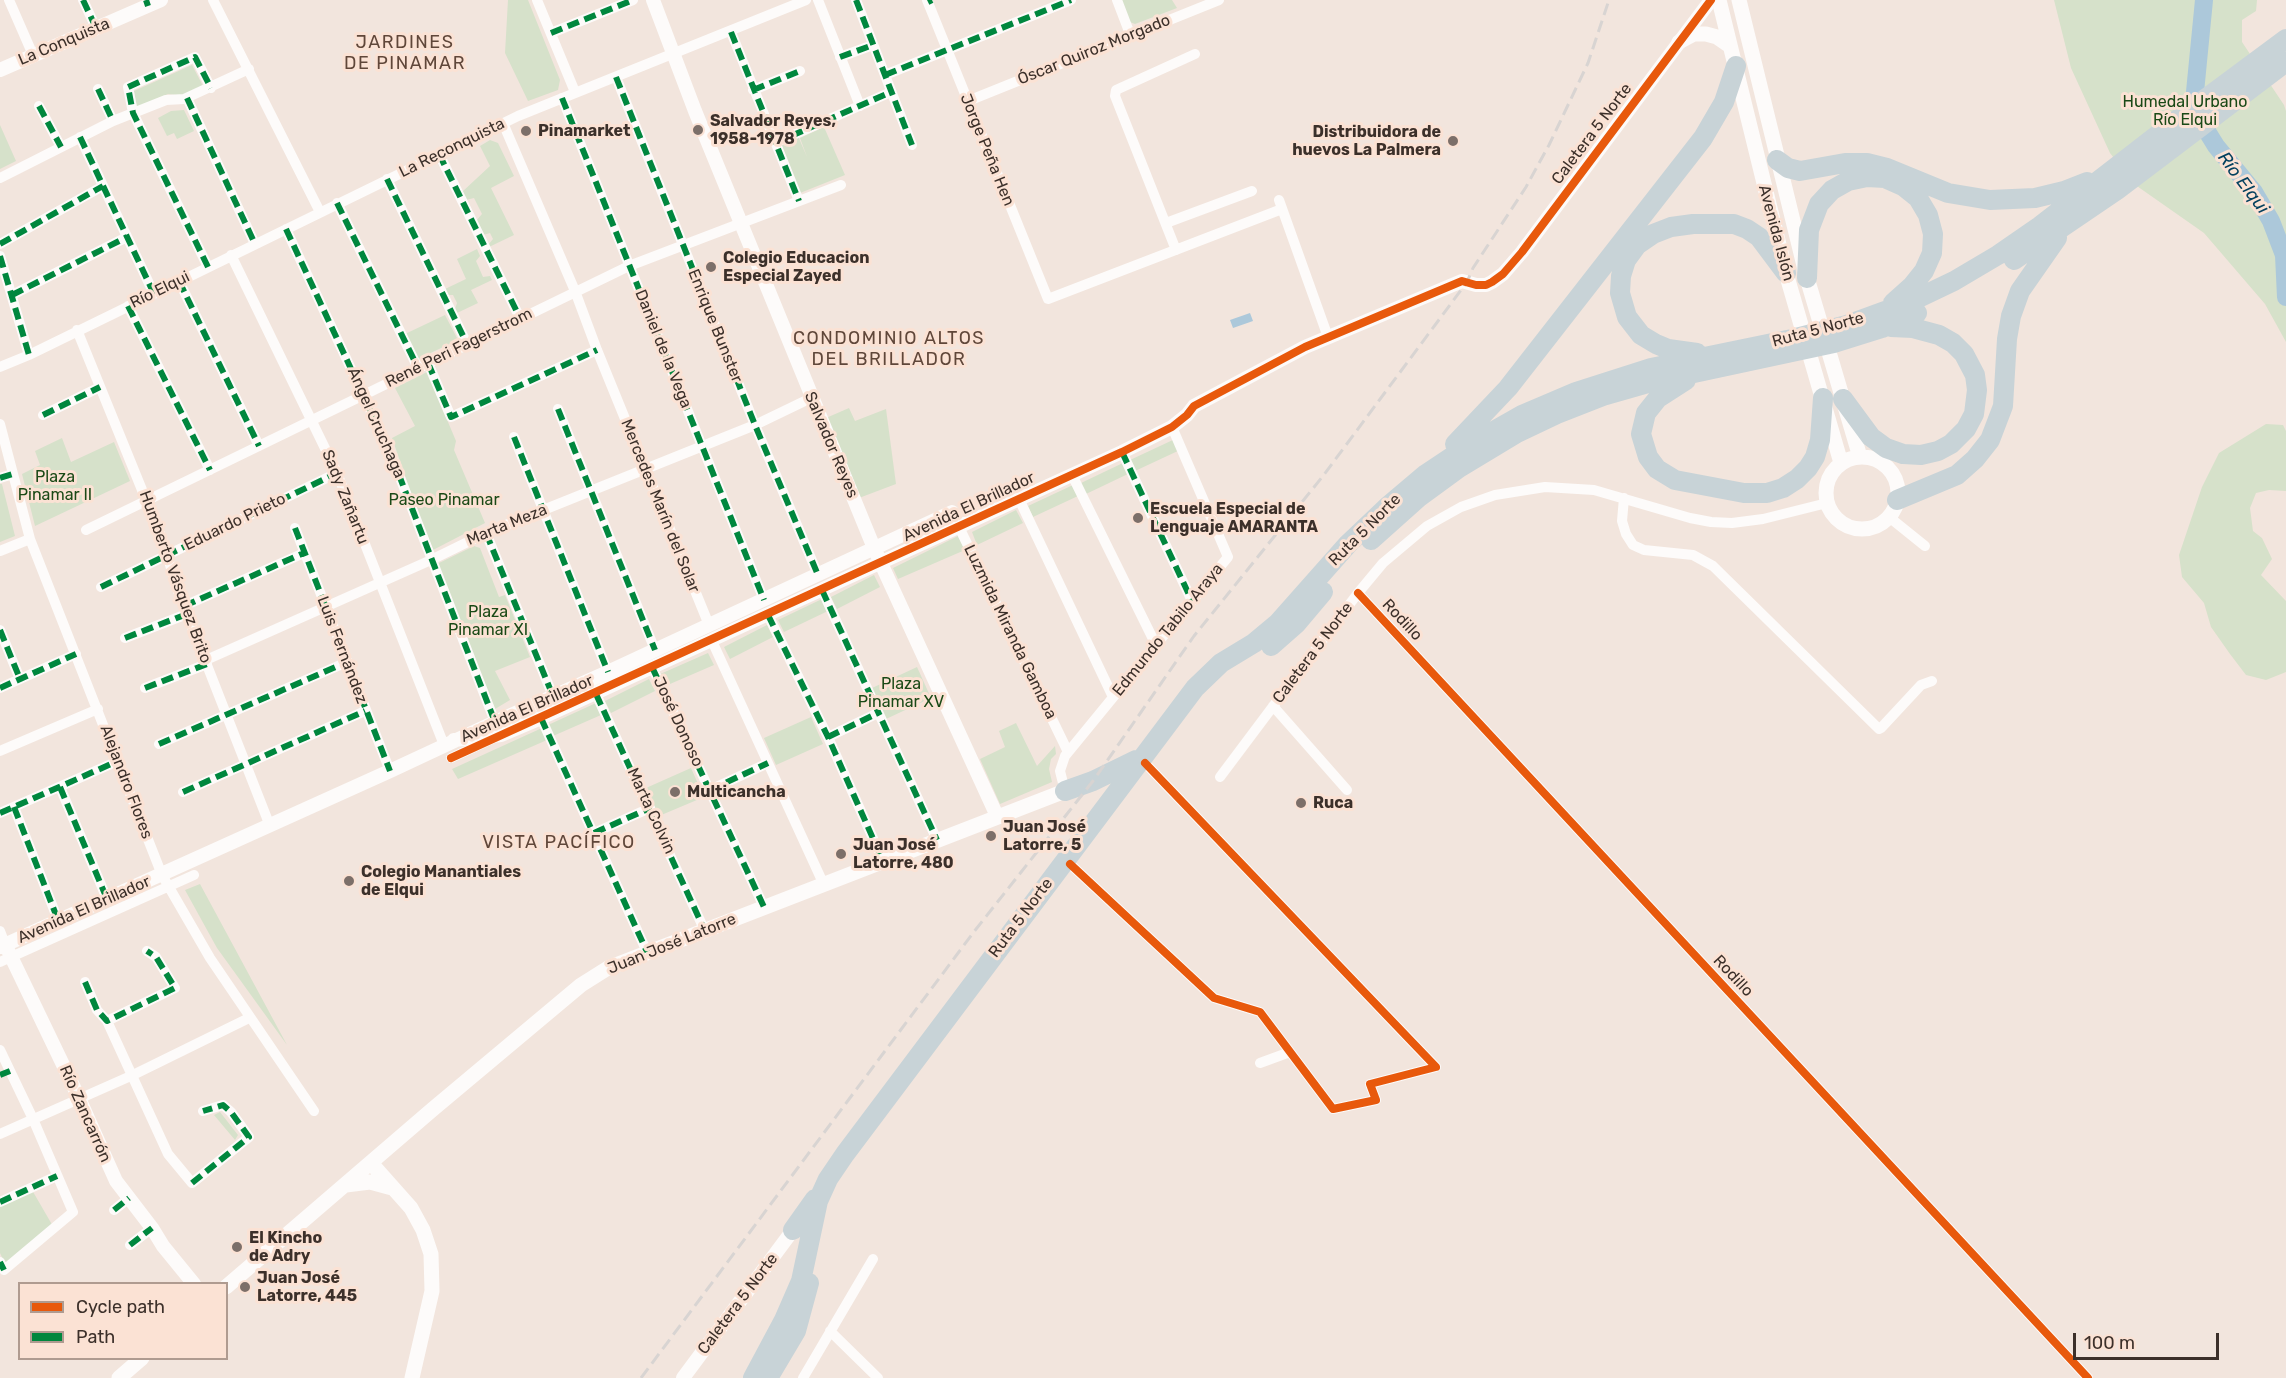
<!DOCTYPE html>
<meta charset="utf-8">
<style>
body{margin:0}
#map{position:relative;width:2286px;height:1378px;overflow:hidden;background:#f2e5dd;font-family:Rubik,sans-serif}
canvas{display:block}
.legend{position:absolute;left:18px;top:1282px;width:210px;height:78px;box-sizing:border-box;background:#fbe2d4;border:2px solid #af9b90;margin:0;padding:8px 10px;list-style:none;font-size:18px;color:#3c302a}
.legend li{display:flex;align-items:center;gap:12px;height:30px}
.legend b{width:30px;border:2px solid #af9b90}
.scale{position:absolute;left:2073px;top:1333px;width:146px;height:27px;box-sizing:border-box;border:3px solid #3c302a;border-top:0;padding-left:8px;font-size:18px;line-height:21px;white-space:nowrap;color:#3c302a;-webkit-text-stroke:4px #fbe2d4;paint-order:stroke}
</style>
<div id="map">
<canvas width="2286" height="1378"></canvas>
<ul class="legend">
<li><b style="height:8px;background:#e8590c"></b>Cycle path</li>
<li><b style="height:8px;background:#00873e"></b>Path</li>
</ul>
<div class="scale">100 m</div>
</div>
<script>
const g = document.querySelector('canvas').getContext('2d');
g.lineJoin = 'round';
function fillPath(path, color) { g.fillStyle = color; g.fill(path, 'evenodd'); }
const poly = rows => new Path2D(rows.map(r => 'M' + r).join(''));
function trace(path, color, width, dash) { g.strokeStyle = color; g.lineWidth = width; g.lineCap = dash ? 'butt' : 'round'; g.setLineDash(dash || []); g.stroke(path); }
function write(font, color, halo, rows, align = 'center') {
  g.font = font + ' Rubik,sans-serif'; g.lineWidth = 6; g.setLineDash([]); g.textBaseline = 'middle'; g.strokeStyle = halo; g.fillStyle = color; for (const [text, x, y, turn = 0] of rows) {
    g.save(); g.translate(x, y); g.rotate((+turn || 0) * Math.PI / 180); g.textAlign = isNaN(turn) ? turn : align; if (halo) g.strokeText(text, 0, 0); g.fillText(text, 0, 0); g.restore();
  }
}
fillPath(poly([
 [508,0,528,0,560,80,558,90,528,101,505,53],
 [1121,0,1172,0,1177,8,1135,24,1130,22],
 [2054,0,2257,0,2256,11,2242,20,2242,42,2284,105,2286,111,2286,342,2265,304,2204,233,2134,184,2110,153,2071,68],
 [192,65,203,86,184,96,168,94,137,107,134,91],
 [184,110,194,131,177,139,174,133,167,136,158,118,171,111],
 [0,125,16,161,0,169],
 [824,127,845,175,800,193,781,144,798,136,807,157,800,138],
 [490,140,498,143,514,176,491,188,514,235,489,247,488,245,493,239,490,233,483,235,476,221,482,214,474,198,466,200,462,192,490,166,480,146],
 [477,249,480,256,476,261,483,277,490,276,492,280,471,290,478,303,457,313,455,309,457,303,453,295,448,295,445,289,466,279,457,259],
 [445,315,458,340,418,359,405,334],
 [427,372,456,441,454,450,485,523,433,550,417,510,392,438,415,426,395,388],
 [849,408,855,421,886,409,896,484,859,498,826,418],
 [2266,424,2283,425,2286,431,2286,491,2269,490,2256,493,2250,508,2253,531,2262,538,2272,559,2261,575,2286,601,2286,672,2266,680,2246,675,2230,654,2211,627,2204,603,2182,577,2179,555,2202,487,2219,453],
 [62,438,71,462,114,442,130,481,35,526,22,474,40,465,35,451],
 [1175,439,1180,450,1135,471,1130,460],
 [1125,462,1130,473,1086,494,1081,483],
 [0,484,2,484,15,536,0,542],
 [1073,485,1078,496,1033,517,1028,506],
 [1016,510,1023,523,977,545,972,532],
 [958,536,965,550,898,579,893,568],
 [474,546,480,548,499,597,505,595,530,657,495,671,510,700,495,709,437,564],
 [874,575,880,587,837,609,831,597],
 [822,599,828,611,784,632,778,620],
 [767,625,773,637,730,659,724,647],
 [708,653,714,665,663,687,658,675],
 [917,667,931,698,886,719,872,688],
 [649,679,655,691,611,713,605,701],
 [596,703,601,715,553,736,548,725],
 [811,717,823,744,776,765,764,738],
 [1016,723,1037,766,1055,746,1056,754,1051,759,1049,769,1052,782,1000,804,980,759,1005,747,999,731],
 [542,728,547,740,458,779,452,769],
 [691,768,704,797,659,816,646,788],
 [200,884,287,1045,217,948,185,890],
 [220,1112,238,1135,235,1140,214,1115],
 [32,1190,54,1228,5,1264,0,1253,0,1205]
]), '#d6e1ca');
fillPath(poly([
 [1250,313,1253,321,1233,328,1230,320]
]), '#acc8da');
trace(poly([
 [2204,0,2195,92,2200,120,2216,146,2254,192,2271,221,2284,255,2286,297]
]), '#acc8da', 18);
trace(poly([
 [9,0,33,55],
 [83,0,96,28],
 [213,0,320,212],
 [537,0,575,92],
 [818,0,860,106],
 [856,0,912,145],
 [927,0,1048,299,1282,209],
 [1117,0,1130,34],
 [731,32,799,201],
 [551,33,633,0],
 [840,57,873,45],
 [885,75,1071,0],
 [616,77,755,425,818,575],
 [98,89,113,121],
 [753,90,800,71],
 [187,98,255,244],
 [562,98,764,600],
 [968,101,1219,0],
 [39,106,61,147],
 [503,123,575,291,597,350,709,625],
 [80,137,154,294],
 [775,143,891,92],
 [439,154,520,318],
 [0,178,113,121,166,100,184,99,249,69],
 [387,179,467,344],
 [1279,200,1328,337],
 [337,203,418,368],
 [1166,223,1252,191],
 [286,229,392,457,495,722],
 [0,244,103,186],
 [1176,250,1115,96,1116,90,1195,54],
 [231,255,337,473,444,745],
 [0,256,29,355],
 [208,267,133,113,128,87,195,57,211,88],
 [179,281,259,446],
 [12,295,127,237],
 [128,306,210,470],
 [77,330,164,544,176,586,270,826],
 [428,363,451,417,597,350],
 [0,367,29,355,518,116,806,0],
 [558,409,655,650],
 [43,415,100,387],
 [0,424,30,539,162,875,210,958,314,1111],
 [514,437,608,672],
 [1122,452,1192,601],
 [1072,475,1156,645],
 [0,478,13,474],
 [1624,498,1622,521,1626,534,1633,545,1644,550,1693,555,1713,566,1879,729,1881,728,1921,685,1932,681],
 [1019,499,1113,697],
 [1889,517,1925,546],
 [959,527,1068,752],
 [295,528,390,771],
 [86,530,629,266,841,185],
 [486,533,553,696],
 [0,551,30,539],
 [101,587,337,473],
 [822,590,937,840],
 [1358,593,2088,1378],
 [184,606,304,553],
 [768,615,828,737,883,861],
 [0,630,20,679],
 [125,638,187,614],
 [712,641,824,885],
 [206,660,431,560,486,533,755,425,811,398],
 [652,667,764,907],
 [0,688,76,654],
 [145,688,207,664],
 [596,694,704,929],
 [1273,706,1347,790],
 [541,718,647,952],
 [828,737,878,713],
 [159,744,347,662],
 [0,751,98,709],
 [451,758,494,738],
 [1220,777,1358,593,1383,563,1427,526,1461,507,1495,495,1545,487,1594,490,1690,518,1711,522,1732,523,1763,519,1827,503],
 [60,787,107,899],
 [710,790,768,763],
 [1065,791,1060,771,1065,756,1228,557,1172,427],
 [183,792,365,711],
 [14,807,58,920],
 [0,813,118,761],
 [594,833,650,808],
 [1070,864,1214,998,1260,1012,1333,1109,1376,1100,1370,1084,1436,1067,1145,763],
 [0,931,5,944],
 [0,962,194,875],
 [85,982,97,1010,107,1021,168,1154,192,1183,249,1137,231,1112,223,1105,203,1111],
 [107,1021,175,988,156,957,147,951],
 [0,1050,33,1119,73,1212,4,1270,0,1262],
 [1260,1063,1290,1052],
 [0,1134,133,1075,249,1018],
 [0,1202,57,1176],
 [114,1210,129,1198],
 [130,1245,152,1228],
 [830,1331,878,1378],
 [803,1378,873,1259]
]), '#fdfbfa', 10);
trace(poly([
 [653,0,695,111,874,548,997,816],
 [0,70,161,0],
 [454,740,501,735,541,718,1122,452,1172,427,1187,415,1194,406,1305,347,1462,281,1476,285,1486,285,1492,282,1503,274,1522,252,1711,0],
 [5,944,79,1098,116,1181,152,1228,163,1246,194,1284],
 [0,947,390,771,495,722,608,672,952,512,959,527],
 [683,1378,793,1230]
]), '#fdfbfa', 14);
trace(poly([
 [1719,0,1786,273,1841,463],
 [1739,0,1807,278,1860,457],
 [1679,42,1694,34,1706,34,1717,37,1730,46],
 '1826 493a36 36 0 1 1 72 0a36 36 0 1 1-72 0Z',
 [371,1163,411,1208,423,1230,431,1254,432,1291,412,1378],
 [346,1185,370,1182,392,1188],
 [226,1287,433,1109,581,985,608,968,1065,791],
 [119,1378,142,1358]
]), '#fdfbfa', 15);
trace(poly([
 [1777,160,1788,168,1800,171,1845,163,1867,163,1887,168,1948,193,1990,200,2035,198,2064,191,2087,182],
 [2014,260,2117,190,2286,62],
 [1807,278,1809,230,1819,204,1832,190,1848,181,1867,177,1885,178,1903,186,1918,198,1928,215,1933,234,1932,253,1924,271,1912,286,1893,303],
 [1697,353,1668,349,1656,344,1641,335,1627,317,1620,293,1621,276,1626,260,1637,245,1653,234,1671,227,1693,224,1734,224,1747,229,1759,237,1786,273],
 [1686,380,1658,398,1646,413,1641,434,1648,457,1657,469,1675,480,1744,493,1767,493,1783,488,1797,479,1808,468,1815,457,1820,440,1823,398],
 [1843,399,1871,437,1886,448,1903,454,1921,455,1938,451,1951,444,1966,429,1974,414,1977,390,1975,375,1964,354,1953,343,1939,335,1913,328,1891,327],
 [1455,444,1508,388,1703,138,1724,102,1736,66],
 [1897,500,1957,475,1975,459,1990,440,2003,406,2007,339,2011,316,2020,291,2057,238],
 [1371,540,1418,498,1459,468,1517,433,1557,414,1603,396,1652,382,1834,343,1882,328,1917,313],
 [1271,646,1296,624,1323,592],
 [1065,791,1093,781,1136,760],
 [793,1230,815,1199],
 [753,1378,784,1320,801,1281,818,1201,828,1179,845,1154,1195,688,1221,663,1254,643,1278,623,1348,544,1387,507,1426,474,1471,444,1522,415,1576,392,1651,368,1792,339,1847,325,1910,302,1954,281,1998,255,2040,226,2177,120,2286,39],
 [768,1378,796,1331,809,1283]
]), '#c8d3d7', 20);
trace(poly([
 [641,1378,973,933,1093,781,1194,636,1323,476,1467,282,1473,268,1526,187,1549,145,1588,63,1609,0]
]), '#d8d4d2', 3, [12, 6]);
trace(poly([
 [83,0,96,28],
 [146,0,148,6],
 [856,0,912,145],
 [928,2,932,0],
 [731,32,799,201],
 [551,33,633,0],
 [840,57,873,45],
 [885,75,1071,0],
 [616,77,755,425,818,575],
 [98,89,113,121],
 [753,90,800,71],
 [187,98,255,244],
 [562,98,764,600],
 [39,106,61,147],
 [80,137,154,294],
 [775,143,891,92],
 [439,154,520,318],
 [387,179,467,344],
 [337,203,418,368],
 [286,229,392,457,495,722],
 [0,244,103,186],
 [0,256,29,355],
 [208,267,133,113,128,87,195,57,211,88],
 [179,281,259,446],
 [12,295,127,237],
 [128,306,210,470],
 [428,363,451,417,597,350],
 [558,409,655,650],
 [43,415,100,387],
 [514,437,608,672],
 [1122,452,1192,601],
 [0,478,13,474],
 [295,528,390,771],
 [486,533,553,696],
 [101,587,337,473],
 [822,590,937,840],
 [184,606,304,553],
 [768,615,828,737,883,861],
 [0,630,20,679],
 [125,638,187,614],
 [652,667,764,907],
 [0,688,76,654],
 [145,688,207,664],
 [596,694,704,929],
 [541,718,647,952],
 [828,737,878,713],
 [159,744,347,662],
 [60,787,107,899],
 [710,790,768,763],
 [183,792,365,711],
 [14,807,58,920],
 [0,813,118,761],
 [594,833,650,808],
 [85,982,97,1010,107,1021,175,988,156,957,147,951],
 [0,1075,10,1071],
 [192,1183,249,1137,231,1112,223,1105,203,1111],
 [0,1202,57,1176],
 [114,1210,129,1198],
 [130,1245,152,1228],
 [0,1262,4,1270]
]), '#00873e', 6, [12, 6]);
trace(poly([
 [1358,593,2088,1378],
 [451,758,1122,452,1172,427,1187,415,1194,406,1305,347,1462,281,1476,285,1486,285,1492,282,1503,274,1522,252,1711,0],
 [1070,864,1214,998,1260,1012,1333,1109,1376,1100,1370,1084,1436,1067,1145,763]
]), '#e8590c', 8);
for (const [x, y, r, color] of [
 [698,130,6,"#7c6f69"],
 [526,131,6,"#7c6f69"],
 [1453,141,6,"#7c6f69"],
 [711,267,6,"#7c6f69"],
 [1138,518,6,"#7c6f69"],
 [675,792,6,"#7c6f69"],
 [1301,803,6,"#7c6f69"],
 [991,836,6,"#7c6f69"],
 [841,854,6,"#7c6f69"],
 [349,881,6,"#7c6f69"],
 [237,1247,6,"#7c6f69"],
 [245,1287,6,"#7c6f69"]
]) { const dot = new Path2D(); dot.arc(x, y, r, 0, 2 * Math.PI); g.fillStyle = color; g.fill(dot); trace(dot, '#fbe2d4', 2); }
write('16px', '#3c302a', '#fbe2d4', [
 ["La Conquista",64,42,-23],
 ["Óscar Quiroz Morgado",1094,50,-22],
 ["Caletera 5 Norte",1592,134,-53],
 ["La Reconquista",452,148,-26],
 ["Jorge Peña Hen",987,150,68],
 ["Avenida Islón",1776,233,75],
 ["Río Elqui",160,290,-26],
 ["Enrique Bunster",715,326,68],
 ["Ruta 5 Norte",1818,330,-15],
 ["René Peri Fagerstrom",459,348,-26],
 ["Daniel de la Vega",663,349,68],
 ["Ángel Cruchaga",376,423,66],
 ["Salvador Reyes",831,445,67],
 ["Sady Zañartu",345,497,68],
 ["Mercedes Marín del Solar",660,506,68],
 ["Avenida El Brillador",969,507,-25],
 ["Eduardo Prieto",235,522,-26],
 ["Marta Meza",507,525,-22],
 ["Ruta 5 Norte",1365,530,-45],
 ["Humberto Vásquez Brito",175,577,70],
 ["Rodillo",1402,620,47],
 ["Edmundo Tabilo Araya",1168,630,-51],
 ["Luzmida Miranda Gamboa",1010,632,64],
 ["Luis Fernández",342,650,69],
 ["Caletera 5 Norte",1313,653,-53],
 ["Avenida El Brillador",527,709,-24],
 ["José Donoso",678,722,65],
 ["Alejandro Flores",126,782,69],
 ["Marta Colvin",651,811,65],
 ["Avenida El Brillador",84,910,-24],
 ["Ruta 5 Norte",1021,918,-53],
 ["Juan José Latorre",672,944,-22],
 ["Rodillo",1733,976,47],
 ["Río Zancarrón",85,1114,66],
 ["Caletera 5 Norte",738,1304,-53]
]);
write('16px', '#1a4916', '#fbe2d4', [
 ["Humedal Urbano",2185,102],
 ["Río Elqui",2185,120],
 ["Plaza",55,477],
 ["Pinamar II",55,495],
 ["Paseo Pinamar",444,500],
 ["Plaza",488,612],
 ["Pinamar XI",488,630],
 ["Plaza",901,684],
 ["Pinamar XV",901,702]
]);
write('bold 16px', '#3c302a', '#fbe2d4', [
 ["Salvador Reyes,",710,121],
 ["1958-1978",710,139],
 ["Pinamarket",538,131],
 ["Distribuidora de",1441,132,"right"],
 ["huevos La Palmera",1441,150,"right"],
 ["Colegio Educacion",723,258],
 ["Especial Zayed",723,276],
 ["Escuela Especial de",1150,509],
 ["Lenguaje AMARANTA",1150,527],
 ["Multicancha",687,792],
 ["Ruca",1313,803],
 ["Juan José",1003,827],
 ["Latorre, 5",1003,845],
 ["Juan José",853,845],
 ["Latorre, 480",853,863],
 ["Colegio Manantiales",361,872],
 ["de Elqui",361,890],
 ["El Kincho",249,1238],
 ["de Adry",249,1256],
 ["Juan José",257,1278],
 ["Latorre, 445",257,1296]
], 'left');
g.letterSpacing = '1.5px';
write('18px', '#60473a', '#fbe2d4', [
 ["JARDINES",405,43],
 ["DE PINAMAR",405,64],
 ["CONDOMINIO ALTOS",889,339],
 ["DEL BRILLADOR",889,360],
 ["VISTA PACÍFICO",559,843]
]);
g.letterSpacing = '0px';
write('italic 18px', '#05415f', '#fbe2d4', [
 ["Río Elqui",2243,183,53]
]);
</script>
